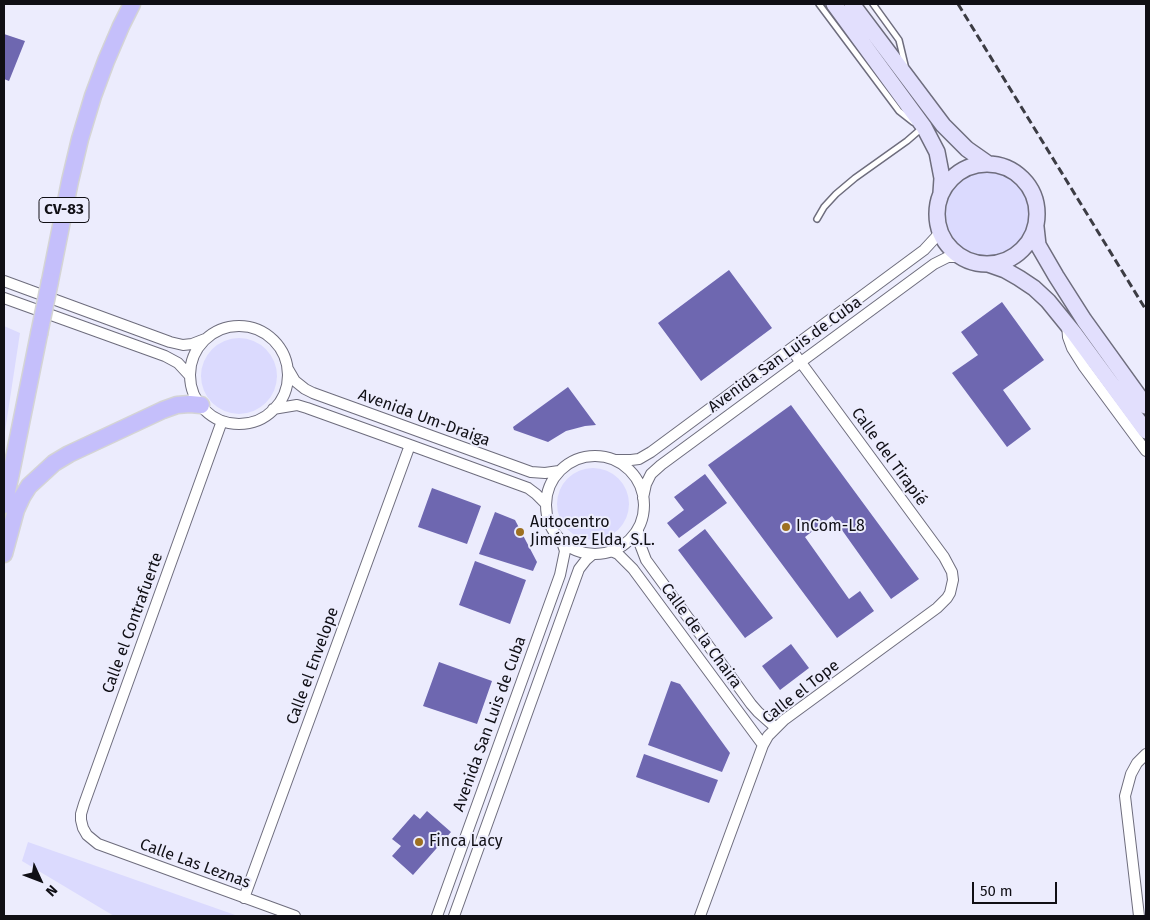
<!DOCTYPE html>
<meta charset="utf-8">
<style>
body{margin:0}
#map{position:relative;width:1150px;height:920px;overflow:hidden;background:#ececfd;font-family:"Fira Sans",sans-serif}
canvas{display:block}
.frame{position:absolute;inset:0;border:5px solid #100f15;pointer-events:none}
.north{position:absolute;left:15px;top:855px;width:50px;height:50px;-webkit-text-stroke:4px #ececfd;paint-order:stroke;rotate:133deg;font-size:14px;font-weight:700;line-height:20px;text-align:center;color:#100f15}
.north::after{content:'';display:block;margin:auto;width:18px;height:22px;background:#100f15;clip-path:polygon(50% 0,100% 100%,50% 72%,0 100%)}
.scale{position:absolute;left:972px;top:882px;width:85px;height:22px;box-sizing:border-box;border:2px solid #100f15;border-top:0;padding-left:6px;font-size:15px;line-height:18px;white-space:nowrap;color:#100f15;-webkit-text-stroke:4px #ececfd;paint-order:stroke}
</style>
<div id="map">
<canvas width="1150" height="920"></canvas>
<div class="frame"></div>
<div class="north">N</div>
<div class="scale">50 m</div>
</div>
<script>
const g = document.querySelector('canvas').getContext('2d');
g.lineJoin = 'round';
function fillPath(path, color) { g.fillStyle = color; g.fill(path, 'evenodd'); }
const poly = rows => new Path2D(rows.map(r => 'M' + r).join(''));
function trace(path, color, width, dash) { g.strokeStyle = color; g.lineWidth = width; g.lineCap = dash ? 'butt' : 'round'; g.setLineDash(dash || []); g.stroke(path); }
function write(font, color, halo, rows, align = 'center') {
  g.font = font + ' "Fira Sans",sans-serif'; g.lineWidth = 4; g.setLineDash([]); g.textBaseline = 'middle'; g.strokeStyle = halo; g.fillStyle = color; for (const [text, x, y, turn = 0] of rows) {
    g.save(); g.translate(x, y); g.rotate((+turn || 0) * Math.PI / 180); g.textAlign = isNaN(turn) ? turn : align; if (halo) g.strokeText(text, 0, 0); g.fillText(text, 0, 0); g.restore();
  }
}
fillPath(poly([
 '946 214a42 42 0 1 1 84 0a42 42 0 1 1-84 0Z',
 [4,326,20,333,4,438],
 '201 376a38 38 0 1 1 76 0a38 38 0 1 1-76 0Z',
 '557 504a36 36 0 1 1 72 0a36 36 0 1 1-72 0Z',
 [28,842,238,916,114,916,22,861]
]), '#dbdafe');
fillPath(poly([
 [4,34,25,41,9,81,4,79],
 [729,270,772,328,701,381,658,323],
 [1002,302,1044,360,1003,390,1031,429,1007,447,952,373,978,355,961,332],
 [568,387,596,425,585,426,566,431,548,442,514,430,513,427],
 [791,405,919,579,891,599,832,516,805,537,849,599,860,591,874,611,837,638,708,465],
 [705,474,727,503,679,538,667,523,684,510,674,497],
 [432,488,481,506,467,544,418,527],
 [495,512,515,520,537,562,533,571,479,554],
 [705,529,773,618,745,638,678,550],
 [475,561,526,580,510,624,459,605],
 [791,644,809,668,780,690,762,666],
 [439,662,492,681,477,724,423,706],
 [671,681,680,684,730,753,722,772,648,745],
 [644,754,718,780,709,803,636,777],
 [427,811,451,832,413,875,392,856,401,846,392,839,414,814,420,819]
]), '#6e67b0');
const lane = poly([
 [819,4,899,111,913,122],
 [873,4,899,40,905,65],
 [817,219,824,207,836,194,855,178,907,141,922,128]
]);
const street = poly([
 [4,281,170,342,183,345,192,344,205,339],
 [4,298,165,356,178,363,190,376],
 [1067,324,1068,337,1072,348,1084,367,1146,451],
 '190 375a49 49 0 1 1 98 0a49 49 0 1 1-98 0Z',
 [288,369,295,381,305,389,313,393,531,472,545,473,559,471],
 [273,409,297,405,307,408,410,445,528,488,536,494,545,503],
 [222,421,84,804,81,814,81,820,83,828,87,835,98,844,295,916],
 '546 505a49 49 0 1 1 98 0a49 49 0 1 1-98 0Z',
 [615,460,631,460,639,459,651,452,924,250,936,237,940,230],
 [643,498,646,484,651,474,661,465,934,264,948,257,962,257],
 [638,529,638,539,646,560,751,704,758,712,776,728],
 [611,551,618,554,633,569,763,745],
 [244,898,410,445],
 [437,916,560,575,565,551,562,542],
 [454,916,575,580,579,569,586,560,593,554],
 [700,916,763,745,768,736,784,720,937,608,947,598,950,593,953,580,952,572,944,557,791,349],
 [1139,916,1125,796,1131,774,1137,763,1146,754]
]);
const secondary = poly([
 [834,4,924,127,937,152,942,178,941,193],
 [852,4,943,125,967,149,987,163],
 '937 214a50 50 0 1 1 100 0a50 50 0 1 1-100 0Z',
 [1036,227,1038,245,1056,276,1084,320,1146,406],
 [988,264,1005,270,1019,278,1034,288,1048,301,1074,333,1146,431]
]);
const primary = poly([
 [50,281,70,181,80,139,93,96,106,61,121,26,132,4],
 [4,505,11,473,39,334],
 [4,554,16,510,22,497,29,486,54,463,69,454,163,410,177,405,190,404,201,405]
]);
trace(lane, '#6e6d7d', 8);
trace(street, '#6e6d7d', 12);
trace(secondary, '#6e6d7d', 18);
trace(primary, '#d4d4d5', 19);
trace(lane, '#fff', 5);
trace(street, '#fff', 10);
trace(secondary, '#e2dffd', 15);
trace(primary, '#c5bffb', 16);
trace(poly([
 [958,4,1146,310]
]), '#3c3c44', 3, [8, 4]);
const primaryBridge = poly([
 [39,334,50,281]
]);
trace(primaryBridge, '#d4d4d5', 19, []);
trace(primaryBridge, '#c5bffb', 16);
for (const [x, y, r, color] of [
 [786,527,5,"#9d7021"],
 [520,532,5,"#9d7021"],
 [419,842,5,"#9d7021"]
]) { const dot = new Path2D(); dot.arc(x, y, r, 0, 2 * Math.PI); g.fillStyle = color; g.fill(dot); trace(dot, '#ececfd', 2); }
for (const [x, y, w] of [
 [64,210,50]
]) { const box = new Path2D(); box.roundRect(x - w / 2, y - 12.5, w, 25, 4); g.fillStyle = '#ececfd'; g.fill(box); trace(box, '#100f15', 1); }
write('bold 15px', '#100f15', null, [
 ["CV-83",64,210]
]);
write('16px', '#100f15', '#ececfd', [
 ["Avenida San Luis de Cuba",785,355,-36],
 ["Avenida Um-Draiga",424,418,20],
 ["Calle del Tirapié",889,457,54],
 ["Calle el Contrafuerte",133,623,-70],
 ["Calle de la Chaira",701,636,54],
 ["Calle el Envelope",313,666,-70],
 ["Calle el Tope",801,692,-38],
 ["Avenida San Luis de Cuba",490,724,-70],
 ["Calle Las Leznas",195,864,20]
]);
write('16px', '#100f15', '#ececfd', [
 ["Autocentro",530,523],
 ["Jiménez Elda, S.L.",530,541],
 ["InCom-L8",796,527],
 ["Finca Lacy",429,842]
], 'left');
</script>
